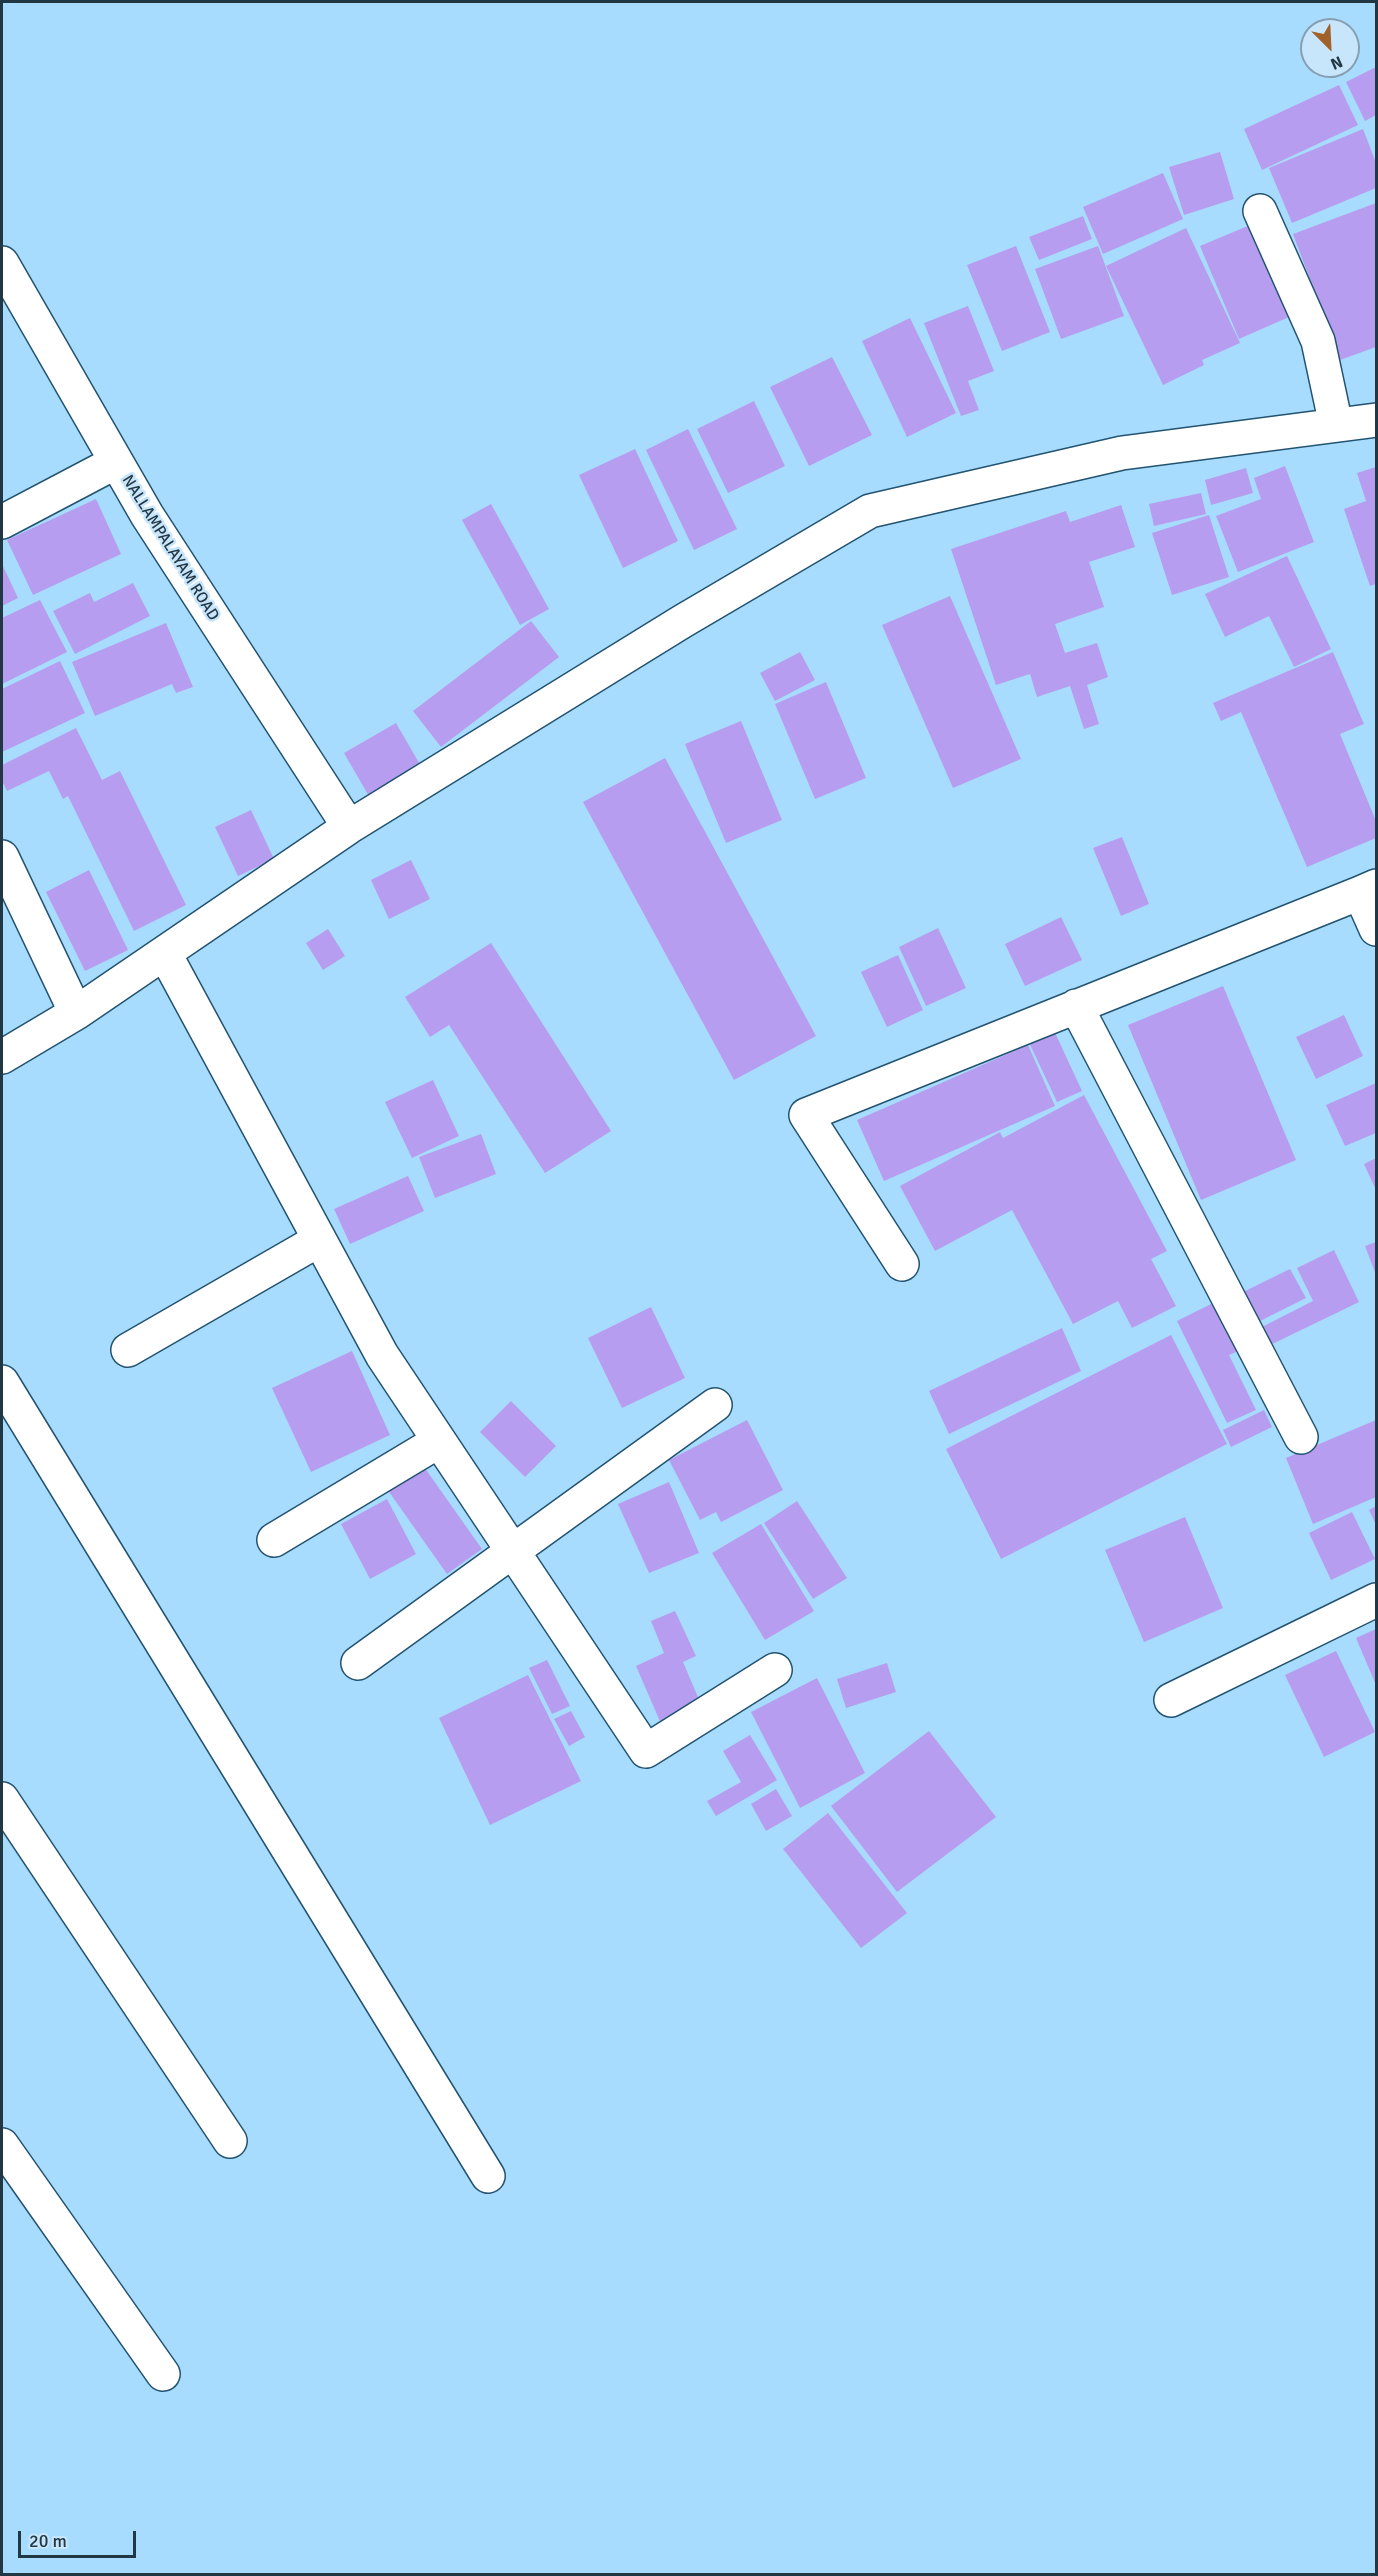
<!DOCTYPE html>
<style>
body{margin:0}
#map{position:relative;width:1378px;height:2576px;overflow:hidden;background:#a8dcfe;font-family:Signika,sans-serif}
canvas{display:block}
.frame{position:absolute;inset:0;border:3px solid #223744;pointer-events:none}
.north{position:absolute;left:1300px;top:18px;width:60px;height:60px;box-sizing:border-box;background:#c8e6fb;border:2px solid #86a0b2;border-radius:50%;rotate:156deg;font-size:16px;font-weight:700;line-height:24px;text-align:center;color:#223744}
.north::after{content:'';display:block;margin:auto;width:21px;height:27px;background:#a1612b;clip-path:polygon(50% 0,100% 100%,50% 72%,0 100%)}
.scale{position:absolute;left:18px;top:2531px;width:118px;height:27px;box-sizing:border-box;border:3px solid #223744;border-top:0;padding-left:8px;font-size:18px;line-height:21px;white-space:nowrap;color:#223744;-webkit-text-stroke:4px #c8e6fb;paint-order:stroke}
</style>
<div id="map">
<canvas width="1378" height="2576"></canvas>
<div class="frame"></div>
<div class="north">N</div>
<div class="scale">20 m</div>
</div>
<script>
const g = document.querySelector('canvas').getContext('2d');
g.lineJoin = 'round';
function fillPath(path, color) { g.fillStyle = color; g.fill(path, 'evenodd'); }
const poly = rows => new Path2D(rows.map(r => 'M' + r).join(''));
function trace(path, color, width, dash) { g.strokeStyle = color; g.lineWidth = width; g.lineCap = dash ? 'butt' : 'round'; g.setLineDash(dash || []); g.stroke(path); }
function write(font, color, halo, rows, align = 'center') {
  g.font = font + ' Signika,sans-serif'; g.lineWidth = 5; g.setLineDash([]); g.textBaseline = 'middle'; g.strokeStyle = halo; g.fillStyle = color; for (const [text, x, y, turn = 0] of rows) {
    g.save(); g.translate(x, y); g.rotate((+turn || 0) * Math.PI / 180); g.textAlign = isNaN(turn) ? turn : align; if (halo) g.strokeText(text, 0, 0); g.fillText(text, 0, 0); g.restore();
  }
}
fillPath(poly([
 [1376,67,1376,115,1365,121,1346,82],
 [1339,85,1358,125,1262,170,1244,129],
 [1363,129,1376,163,1376,188,1292,223,1269,168],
 [1220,152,1234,199,1184,215,1169,167],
 [1163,173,1183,219,1103,254,1083,207],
 [1376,203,1376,347,1340,360,1293,234],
 [1083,216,1092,239,1039,260,1029,237],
 [1250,225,1289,317,1239,339,1200,246],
 [1186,228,1240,343,1202,360,1204,365,1163,385,1106,266],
 [1016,246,1050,332,1002,351,967,265],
 [1098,246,1124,316,1061,339,1035,269],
 [968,306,994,371,968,381,979,410,961,416,924,323],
 [910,318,956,413,907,437,862,341],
 [832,357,872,435,809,466,770,387],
 [754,401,785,466,728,493,697,429],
 [688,429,737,529,694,550,646,450],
 [635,449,678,541,623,568,579,475],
 [1285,466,1314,542,1238,572,1216,516,1261,499,1254,478],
 [1376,467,1376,584,1370,586,1344,509,1366,501,1357,473],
 [1246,468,1253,493,1211,505,1205,480],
 [1201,493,1206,514,1154,526,1149,504],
 [96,499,121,554,33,595,7,540],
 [491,504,549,609,520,625,462,520],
 [1121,505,1135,547,1089,562,1104,607,1055,624,1065,653,1097,643,1108,677,1087,685,1099,724,1084,729,1070,686,1037,697,1030,674,996,685,951,549,1066,511,1070,522],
 [1209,515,1229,577,1172,595,1152,533],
 [1287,556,1331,649,1294,667,1269,616,1225,637,1205,594],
 [2,564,18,598,2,606],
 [133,583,150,616,75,654,53,611,90,593,94,602],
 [950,596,1021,759,953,788,882,625],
 [40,600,67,652,2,684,2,618],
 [531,621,559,657,441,747,413,711],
 [166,623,193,687,176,693,172,684,95,716,72,662],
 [800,652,815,680,775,701,760,673],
 [1333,652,1364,724,1340,734,1376,821,1376,838,1307,867,1241,712,1221,721,1213,703],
 [60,661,85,713,2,752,2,689],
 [826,682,866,778,815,799,775,704],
 [741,721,782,820,726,843,685,744],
 [396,723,422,768,370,798,344,753],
 [76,728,102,780,120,771,186,905,134,931,68,796,63,799,49,771,7,791,2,781,2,765],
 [665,758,816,1036,734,1080,583,802],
 [251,810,274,859,238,876,215,827],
 [1122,837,1149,904,1121,916,1093,848],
 [411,860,430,899,389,919,371,880],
 [89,870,128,950,85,971,46,892],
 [1061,917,1082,960,1025,986,1005,944],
 [938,928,966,988,926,1006,899,947],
 [328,929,345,956,323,970,306,943],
 [491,943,611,1131,545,1173,449,1025,430,1037,405,997],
 [898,955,923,1010,887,1027,861,972],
 [1223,986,1296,1160,1201,1200,1128,1025],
 [1344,1015,1363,1056,1316,1079,1296,1037],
 [1051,1024,1082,1091,1057,1102,1026,1036],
 [1028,1045,1055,1106,884,1181,857,1120],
 [433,1080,459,1136,412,1158,385,1102],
 [1376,1083,1376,1133,1345,1146,1326,1105],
 [1084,1095,1167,1251,1151,1259,1176,1306,1132,1328,1118,1301,1073,1324,1012,1210,935,1251,900,1186,1000,1132,1003,1138],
 [481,1134,496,1174,435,1198,419,1157],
 [1376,1158,1376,1190,1364,1164],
 [408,1176,424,1211,350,1244,334,1209],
 [1376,1242,1376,1275,1365,1246],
 [1334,1250,1359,1302,1264,1348,1256,1330,1313,1301,1297,1268],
 [1290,1269,1306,1298,1248,1327,1233,1297],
 [1221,1299,1245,1348,1229,1355,1256,1410,1227,1423,1177,1321],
 [651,1307,685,1378,622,1408,588,1338],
 [1062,1328,1081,1371,949,1434,929,1391],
 [1171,1335,1227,1444,1001,1559,946,1449],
 [352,1351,390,1435,311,1472,272,1388],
 [511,1401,556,1446,525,1477,480,1432],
 [1264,1410,1272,1427,1231,1447,1223,1430],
 [747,1420,783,1490,721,1522,716,1512,700,1520,669,1460],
 [1376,1420,1376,1497,1313,1524,1286,1458],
 [422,1464,482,1549,447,1574,387,1489],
 [669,1482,699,1553,649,1573,618,1504],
 [387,1499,416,1554,370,1579,341,1524],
 [797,1501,847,1578,813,1599,764,1523],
 [1376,1506,1376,1525,1369,1510],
 [1352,1512,1375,1559,1331,1580,1309,1533],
 [1185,1517,1223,1608,1144,1642,1105,1550],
 [761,1524,814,1611,765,1640,712,1553],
 [675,1611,696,1656,683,1662,703,1709,662,1726,636,1666,664,1653,651,1621],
 [1376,1629,1376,1685,1356,1638],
 [1336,1651,1375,1732,1324,1757,1285,1675],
 [547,1660,570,1706,552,1714,529,1668],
 [887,1663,896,1692,846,1708,837,1679],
 [528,1675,581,1781,490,1825,439,1718],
 [817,1678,865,1773,800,1808,751,1712],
 [571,1711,585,1737,569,1746,554,1719],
 [929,1731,996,1817,897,1892,831,1806],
 [750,1735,777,1780,716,1816,707,1801,741,1782,723,1751],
 [776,1789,792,1816,766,1831,751,1804],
 [828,1813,907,1913,861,1948,783,1849]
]), '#b79df0');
const minor = poly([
 [1260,211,1318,341,1336,425],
 [2,263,147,515,349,827],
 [2,522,116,462],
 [2,857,76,1013],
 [1376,886,1360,893,1376,929],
 [165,954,382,1355,646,1751,775,1670],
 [1076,1006,1301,1437],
 [2,1057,76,1013,349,827,683,621,870,511,1122,453,1376,420],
 [902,1264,806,1115,1360,893],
 [128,1350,319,1240],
 [2,1382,488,2176],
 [274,1540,439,1441],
 [358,1663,715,1405],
 [1171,1700,1376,1600],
 [2,1799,230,2141],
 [2,2145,163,2374]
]);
trace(minor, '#225370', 36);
trace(minor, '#fff', 33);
write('16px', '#223744', '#c8e6fb', [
 ["NALLAMPALAYAM ROAD",170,548,58]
]);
</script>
